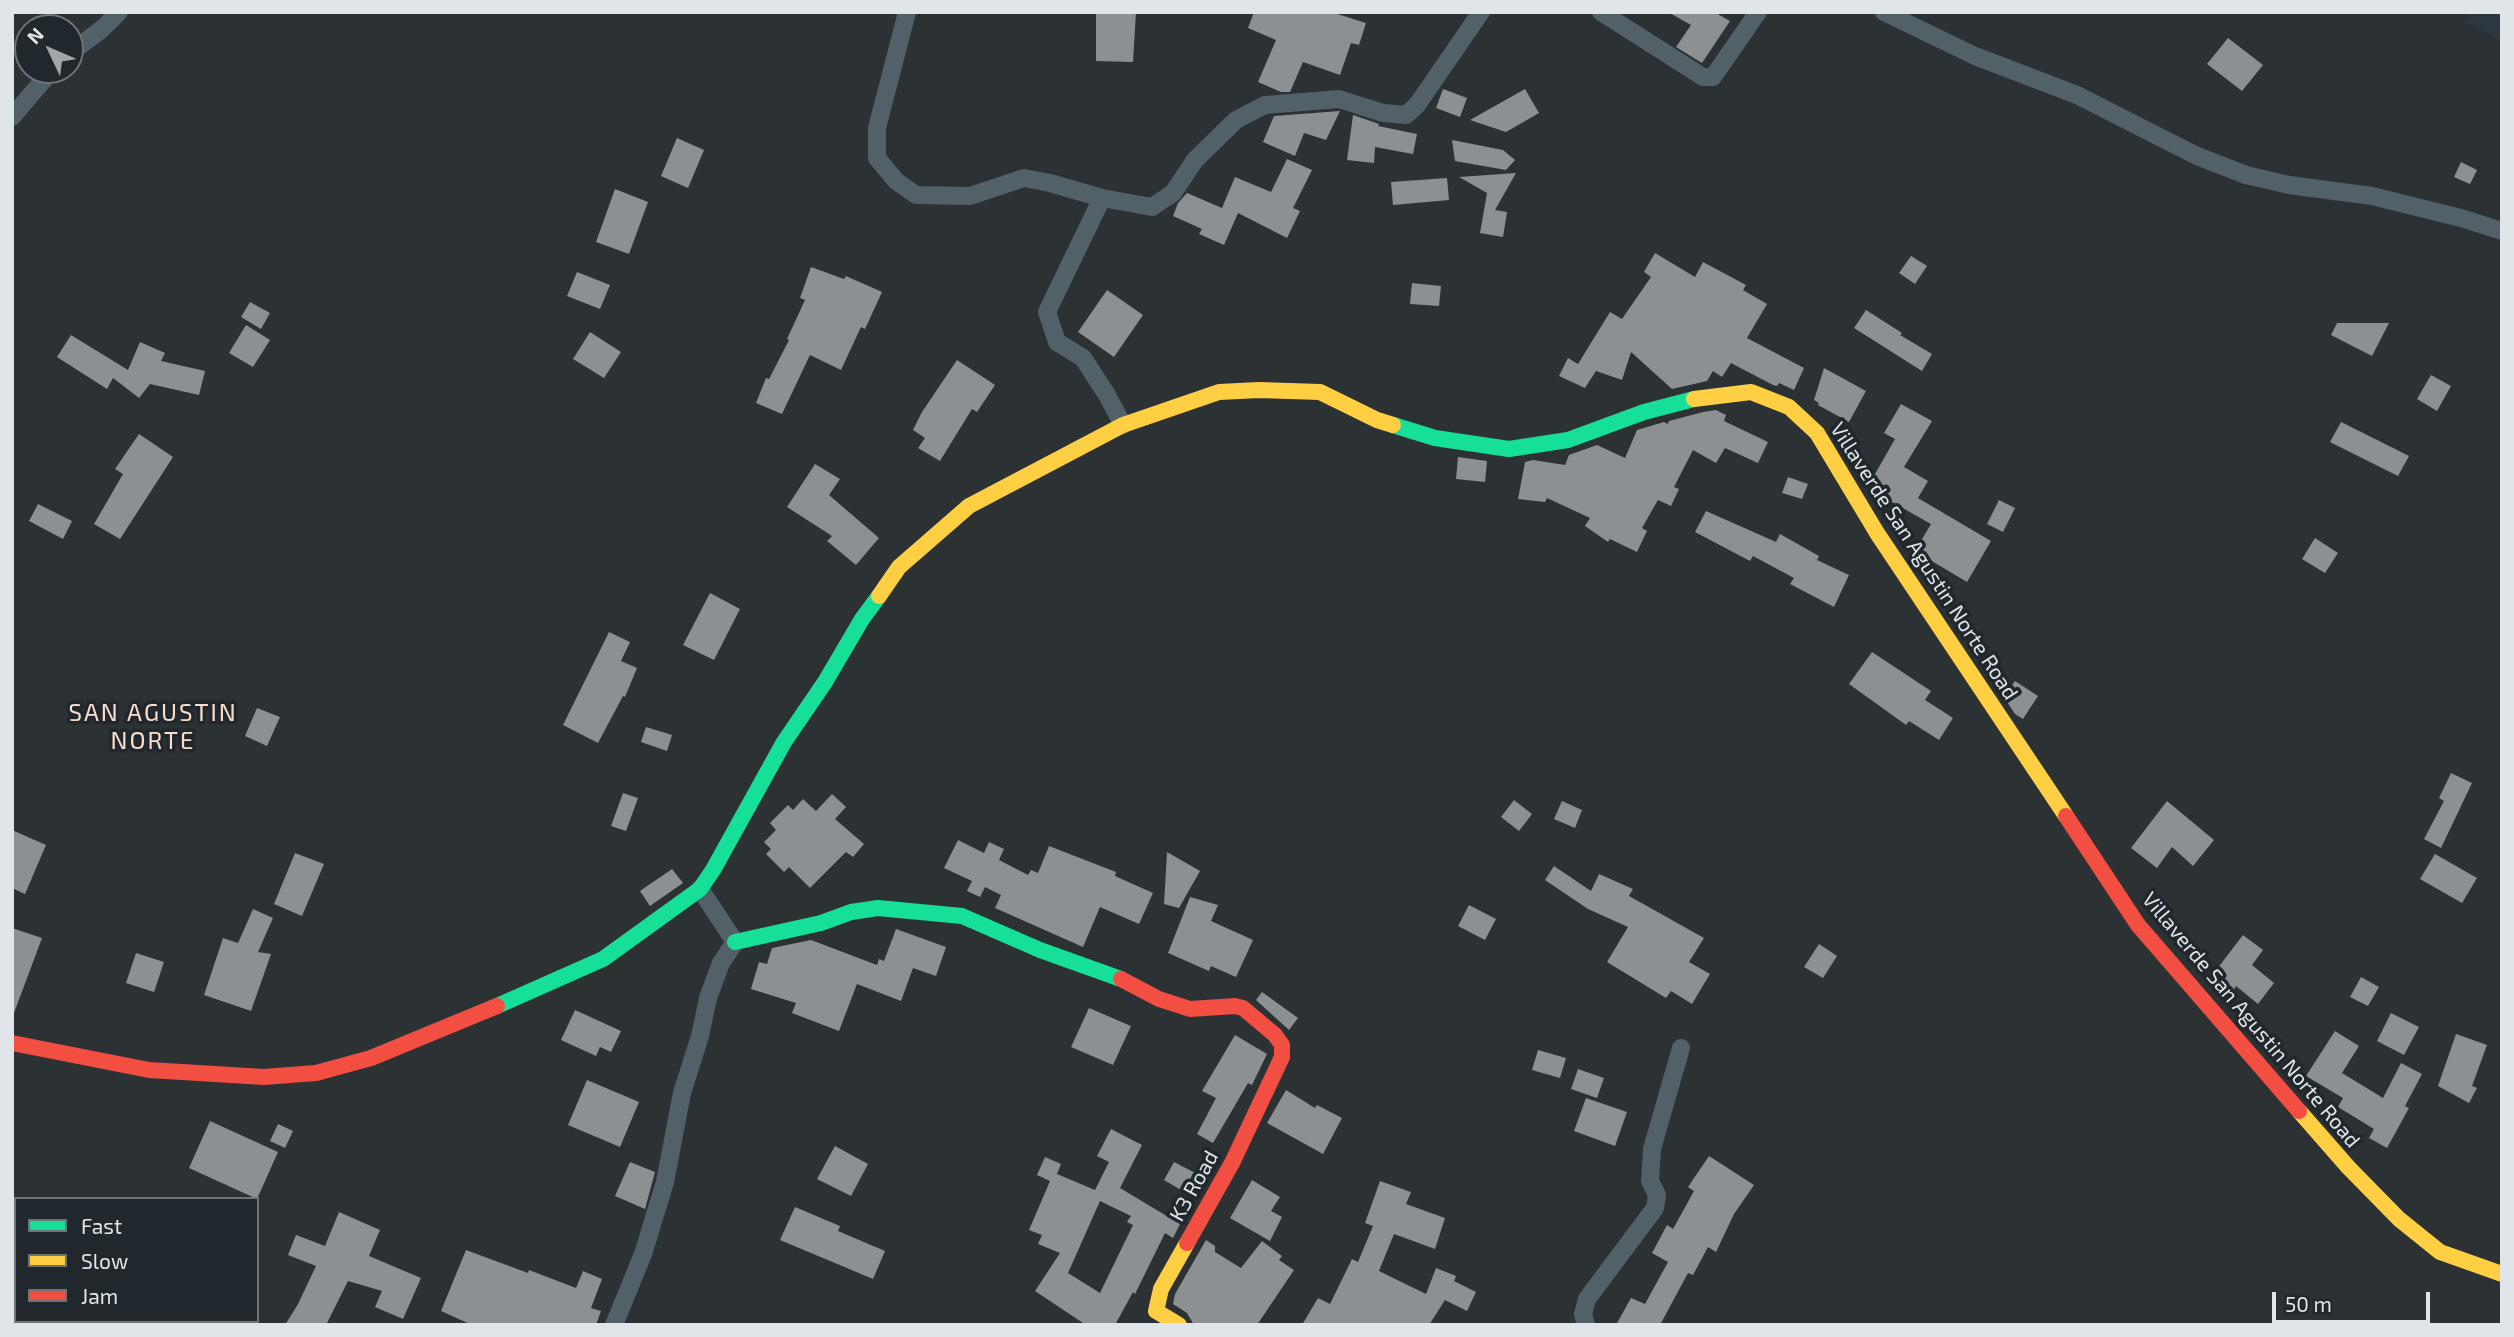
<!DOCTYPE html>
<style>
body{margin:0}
#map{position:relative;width:2514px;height:1337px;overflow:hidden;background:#2c3134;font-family:"Exo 2",sans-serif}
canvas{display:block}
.frame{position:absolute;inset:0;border:14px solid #dfe5e8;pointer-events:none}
.legend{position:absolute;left:14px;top:1197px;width:245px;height:126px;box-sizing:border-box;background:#20282d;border:2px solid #6c7478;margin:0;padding:9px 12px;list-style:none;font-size:21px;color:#dfe5e8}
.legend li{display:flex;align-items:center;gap:14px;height:35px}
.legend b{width:35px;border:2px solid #6c7478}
.north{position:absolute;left:14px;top:14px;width:70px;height:70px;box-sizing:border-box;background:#20282d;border:2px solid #6c7478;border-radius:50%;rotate:314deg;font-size:19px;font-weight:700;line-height:28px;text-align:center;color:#dfe5e8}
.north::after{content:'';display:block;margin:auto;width:24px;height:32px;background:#a0a6a9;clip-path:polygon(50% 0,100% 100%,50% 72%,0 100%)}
.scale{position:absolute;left:2272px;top:1292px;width:158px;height:32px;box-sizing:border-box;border:4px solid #dfe5e8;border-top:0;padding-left:9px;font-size:21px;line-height:24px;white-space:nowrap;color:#dfe5e8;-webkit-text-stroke:5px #20282d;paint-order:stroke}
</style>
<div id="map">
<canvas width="2514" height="1337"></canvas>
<div class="frame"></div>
<ul class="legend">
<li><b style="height:9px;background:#16e098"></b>Fast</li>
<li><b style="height:9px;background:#ffcf43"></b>Slow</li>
<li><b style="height:9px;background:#f24e42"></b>Jam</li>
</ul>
<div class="north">N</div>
<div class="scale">50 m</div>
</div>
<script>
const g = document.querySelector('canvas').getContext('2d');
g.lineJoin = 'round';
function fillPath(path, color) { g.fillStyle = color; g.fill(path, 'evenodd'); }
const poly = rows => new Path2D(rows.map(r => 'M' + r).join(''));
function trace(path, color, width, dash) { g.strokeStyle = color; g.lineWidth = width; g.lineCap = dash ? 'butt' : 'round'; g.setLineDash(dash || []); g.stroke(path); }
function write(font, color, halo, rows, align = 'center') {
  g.font = font + ' "Exo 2",sans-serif'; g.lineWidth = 7; g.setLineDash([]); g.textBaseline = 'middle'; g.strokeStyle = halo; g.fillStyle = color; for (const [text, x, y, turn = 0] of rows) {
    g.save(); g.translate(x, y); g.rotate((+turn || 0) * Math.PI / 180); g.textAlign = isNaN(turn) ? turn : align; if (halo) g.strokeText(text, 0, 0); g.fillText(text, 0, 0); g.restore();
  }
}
fillPath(poly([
 [2471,12,2502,12,2502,40,2466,23]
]), '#2b3840');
fillPath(poly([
 [1096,12,1136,12,1133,62,1096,61],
 [1254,12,1331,12,1366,23,1359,45,1351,43,1340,75,1303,62,1290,92,1281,92,1258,82,1276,40,1248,28],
 [1668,12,1714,12,1730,21,1702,63,1676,47,1691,25],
 [2228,38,2263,65,2242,91,2207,64],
 [1443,89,1467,98,1460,117,1436,108],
 [1525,89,1539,113,1506,132,1470,120],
 [1340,111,1326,140,1304,133,1295,156,1263,142,1274,116],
 [1353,115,1379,124,1378,126,1417,134,1413,154,1375,147,1374,163,1347,160],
 [677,138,704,150,688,188,661,176],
 [1452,140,1503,150,1515,160,1506,170,1455,161],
 [1287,159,1312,170,1293,208,1300,211,1287,238,1238,213,1224,245,1199,234,1202,229,1173,216,1178,203,1187,193,1222,208,1235,177,1271,192],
 [2461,162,2477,170,2470,184,2454,177],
 [1516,173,1495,210,1507,212,1503,237,1480,233,1487,193,1459,177],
 [1447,178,1449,200,1393,205,1391,182],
 [615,189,648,202,629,254,596,242],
 [1655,253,1695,277,1703,262,1746,285,1743,290,1767,304,1747,338,1804,368,1794,390,1779,383,1777,386,1773,385,1731,363,1722,377,1713,371,1707,381,1672,389,1631,352,1622,380,1596,371,1585,388,1559,376,1568,358,1578,364,1610,312,1622,319,1651,277,1644,272],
 [1911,256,1927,266,1915,284,1899,273],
 [811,267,844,279,846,276,882,292,865,329,861,327,841,370,810,355,782,414,756,403,766,378,769,379,789,340,787,339,805,300,800,298],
 [577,272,610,285,600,309,567,296],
 [1412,283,1441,286,1439,306,1410,304],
 [1107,290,1143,315,1114,357,1078,332],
 [250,302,270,313,261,329,241,317],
 [1866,310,1902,333,1900,335,1932,354,1922,371,1854,328],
 [2337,323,2389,323,2372,356,2331,335],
 [246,325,270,340,253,367,229,353],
 [590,332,621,352,604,378,573,359],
 [71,335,128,370,140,342,165,353,161,361,205,371,199,395,150,384,139,398,113,378,107,389,57,357],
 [957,360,995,385,977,412,972,409,940,461,918,448,925,438,913,430,922,412],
 [1824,368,1866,391,1849,422,1818,405,1819,403,1814,400],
 [2431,375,2451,386,2437,411,2417,399],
 [1901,404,1932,421,1904,467,1928,481,1918,498,1991,541,1967,582,1915,551,1931,524,1867,488,1895,439,1884,433],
 [1716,410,1726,415,1724,421,1768,442,1758,463,1725,448,1716,463,1693,450,1674,487,1679,489,1671,506,1658,500,1642,528,1647,531,1637,552,1610,539,1608,542,1585,526,1590,518,1547,498,1545,502,1518,499,1525,462,1533,460,1565,465,1569,455,1597,445,1625,458,1637,430,1664,422,1668,424,1669,421,1703,412],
 [2341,422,2409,456,2398,476,2330,442],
 [139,434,173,457,120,539,94,524,123,474,115,469],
 [1458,457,1487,461,1485,482,1456,479],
 [815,464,840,479,829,495,879,538,856,565,827,541,832,536,787,507],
 [1788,477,1808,484,1802,499,1782,493],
 [1999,500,2015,508,2003,532,1987,524],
 [38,504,72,521,63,539,29,521],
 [1706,511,1776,542,1780,534,1819,556,1817,560,1849,575,1834,607,1790,584,1794,578,1753,556,1750,561,1695,532],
 [2315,538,2338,553,2325,573,2302,559],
 [710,593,740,609,714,660,683,645],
 [609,632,630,642,621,661,637,668,625,697,623,696,598,743,563,725],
 [1872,652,1931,691,1925,700,1953,718,1939,740,1909,721,1906,725,1849,684],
 [2015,681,2038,696,2023,719,2015,714,2004,697],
 [257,708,280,717,267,746,245,736],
 [646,727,672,735,667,751,641,742],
 [2451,773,2472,783,2441,848,2424,839,2444,801,2439,798],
 [623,793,638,798,626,831,611,826],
 [832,794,846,807,835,819,864,844,853,857,846,852,810,888,789,867,784,872,766,854,771,849,764,842,776,830,770,823,788,805,793,810,803,799,816,811],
 [1514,800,1532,814,1519,831,1501,817],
 [1562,801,1582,810,1575,828,1554,819],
 [2167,801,2214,840,2193,866,2172,847,2157,868,2131,848],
 [12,830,46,845,25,894,12,888],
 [958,840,984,853,989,842,1004,849,999,860,1028,875,1031,870,1038,873,1049,846,1116,872,1115,876,1153,893,1139,924,1100,907,1083,947,995,908,1001,895,985,887,980,897,967,891,972,881,944,868],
 [1167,852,1200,871,1179,908,1164,904],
 [295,853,324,864,302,916,274,904],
 [2435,854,2477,878,2462,903,2420,879],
 [1554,866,1591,891,1599,874,1633,889,1629,896,1704,938,1689,962,1710,974,1692,1004,1671,991,1666,998,1607,962,1628,927,1588,909,1545,880],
 [672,869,683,883,650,906,640,891],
 [1190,897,1218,905,1211,921,1253,940,1236,977,1211,966,1209,971,1168,953],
 [1469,905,1496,919,1485,940,1458,926],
 [253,909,273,918,258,952,271,954,251,1011,204,995,223,938,238,943],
 [12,928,42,938,14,1013,12,1013],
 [896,929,946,947,936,976,913,968,901,1001,857,984,839,1031,792,1013,796,1003,751,989,759,962,767,964,772,948,811,940,877,965,879,959,884,961],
 [2243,935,2263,950,2252,965,2274,983,2258,1004,2236,986,2229,998,2207,982],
 [1819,944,1837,956,1823,978,1804,967],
 [136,953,164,962,154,992,126,983],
 [2361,977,2379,987,2368,1006,2350,997],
 [1262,992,1298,1018,1289,1030,1256,1000],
 [1089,1008,1131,1026,1113,1065,1071,1047],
 [575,1010,621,1031,611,1052,600,1047,596,1056,561,1040],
 [2391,1013,2419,1027,2404,1055,2377,1041],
 [2335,1031,2359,1046,2342,1073,2383,1098,2401,1063,2422,1074,2405,1106,2409,1108,2387,1148,2369,1138,2374,1129,2338,1107,2343,1098,2306,1076],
 [2456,1034,2487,1045,2472,1086,2477,1088,2469,1103,2438,1086],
 [1235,1035,1267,1054,1252,1085,1248,1083,1213,1143,1197,1134,1216,1098,1202,1091],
 [1538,1050,1566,1058,1560,1078,1532,1070],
 [1578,1069,1604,1078,1597,1098,1571,1089],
 [587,1080,639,1102,620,1147,568,1125],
 [1286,1090,1315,1108,1317,1105,1342,1118,1323,1154,1267,1123],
 [1586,1098,1627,1112,1615,1146,1574,1131],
 [210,1121,278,1152,257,1199,189,1168],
 [278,1124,293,1131,285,1148,270,1141],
 [1111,1129,1142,1145,1120,1188,1180,1224,1173,1238,1165,1233,1135,1294,1133,1292,1115,1325,1086,1325,1035,1291,1060,1253,1038,1244,1042,1235,1029,1230,1050,1181,1037,1175,1045,1157,1061,1164,1057,1174,1095,1190,1109,1162,1097,1156],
 [1100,1201,1131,1216,1127,1222,1133,1225,1100,1293,1068,1273],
 [835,1146,868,1164,851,1196,817,1179],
 [1709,1156,1754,1185,1734,1214,1716,1252,1708,1247,1693,1275,1688,1273,1660,1325,1616,1325,1631,1298,1645,1304,1668,1262,1652,1253,1667,1225,1673,1229,1694,1191,1688,1187],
 [630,1162,655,1172,645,1209,615,1196],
 [1174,1162,1203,1177,1193,1197,1164,1180],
 [1252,1180,1280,1197,1271,1211,1282,1217,1270,1241,1230,1218],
 [1380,1181,1411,1192,1406,1204,1445,1218,1435,1249,1394,1234,1379,1271,1426,1294,1436,1268,1456,1276,1454,1281,1476,1292,1467,1311,1445,1300,1429,1325,1302,1325,1318,1298,1330,1304,1352,1259,1358,1262,1373,1226,1365,1223],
 [795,1207,840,1226,838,1231,885,1251,873,1279,780,1240],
 [339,1212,380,1230,369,1256,421,1278,403,1319,375,1307,382,1291,348,1281,326,1325,285,1325,298,1304,316,1266,288,1255,296,1235,325,1246],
 [1206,1240,1215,1246,1215,1252,1241,1268,1262,1241,1282,1256,1279,1260,1294,1270,1257,1325,1194,1325,1187,1313,1173,1304,1175,1294],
 [466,1250,528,1273,529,1270,576,1288,583,1271,602,1279,591,1308,601,1311,596,1325,472,1325,441,1311]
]), '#8c9092');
trace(poly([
 [907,12,877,128,877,158,896,181,916,195,970,196,1024,178,1050,183,1102,198,1152,207,1173,193,1195,160,1236,120,1265,105,1339,99,1383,113,1406,115,1417,105,1481,12],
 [1601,12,1703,77,1713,77,1758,12],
 [1884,12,1975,56,2077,95,2197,156,2246,175,2289,185,2372,196,2461,218,2502,231],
 [70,53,102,29,119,12],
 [12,117,52,70],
 [1102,198,1047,312,1057,342,1083,358,1107,395,1123,425],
 [614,1325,643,1254,665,1182,682,1093,700,1036,708,998,721,963,735,942,700,889],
 [1586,1325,1583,1314,1587,1299,1655,1208,1657,1195,1650,1181,1652,1149,1681,1048]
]), '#526068', 18);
trace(poly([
 [1393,425,1435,438,1509,449,1568,440,1644,412,1694,399],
 [735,942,821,923,851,912,878,908,962,916,1040,950,1121,979],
 [497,1006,603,959,700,889,713,870,784,742,825,682,862,619,879,596],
 [27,1321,35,1325]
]), '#16e098', 16);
trace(poly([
 [1694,399,1751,392,1789,407,1817,433,1877,533,2066,816],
 [879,596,899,567,969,506,1123,425,1219,392,1259,390,1320,392,1377,420,1393,425],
 [2299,1111,2348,1167,2399,1219,2440,1252,2502,1274],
 [1179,1325,1156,1311,1161,1289,1187,1243]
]), '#ffcf43', 16);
trace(poly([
 [2066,816,2138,925,2299,1111],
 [1121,979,1159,999,1190,1009,1235,1006,1243,1008,1275,1035,1282,1045,1282,1057,1232,1163,1187,1243],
 [12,1043,149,1070,264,1077,316,1073,371,1058,497,1006]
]), '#f24e42', 16);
write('21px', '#dfe5e8', '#20282d', [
 ["Villaverde San Agustin Norte Road",1924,561,57],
 ["Villaverde San Agustin Norte Road",2251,1020,50],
 ["K3 Road",1194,1186,-61]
]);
g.letterSpacing = '2px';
write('24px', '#fadecb', '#20282d', [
 ["SAN AGUSTIN",153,713],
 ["NORTE",153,741]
]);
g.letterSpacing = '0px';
</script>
